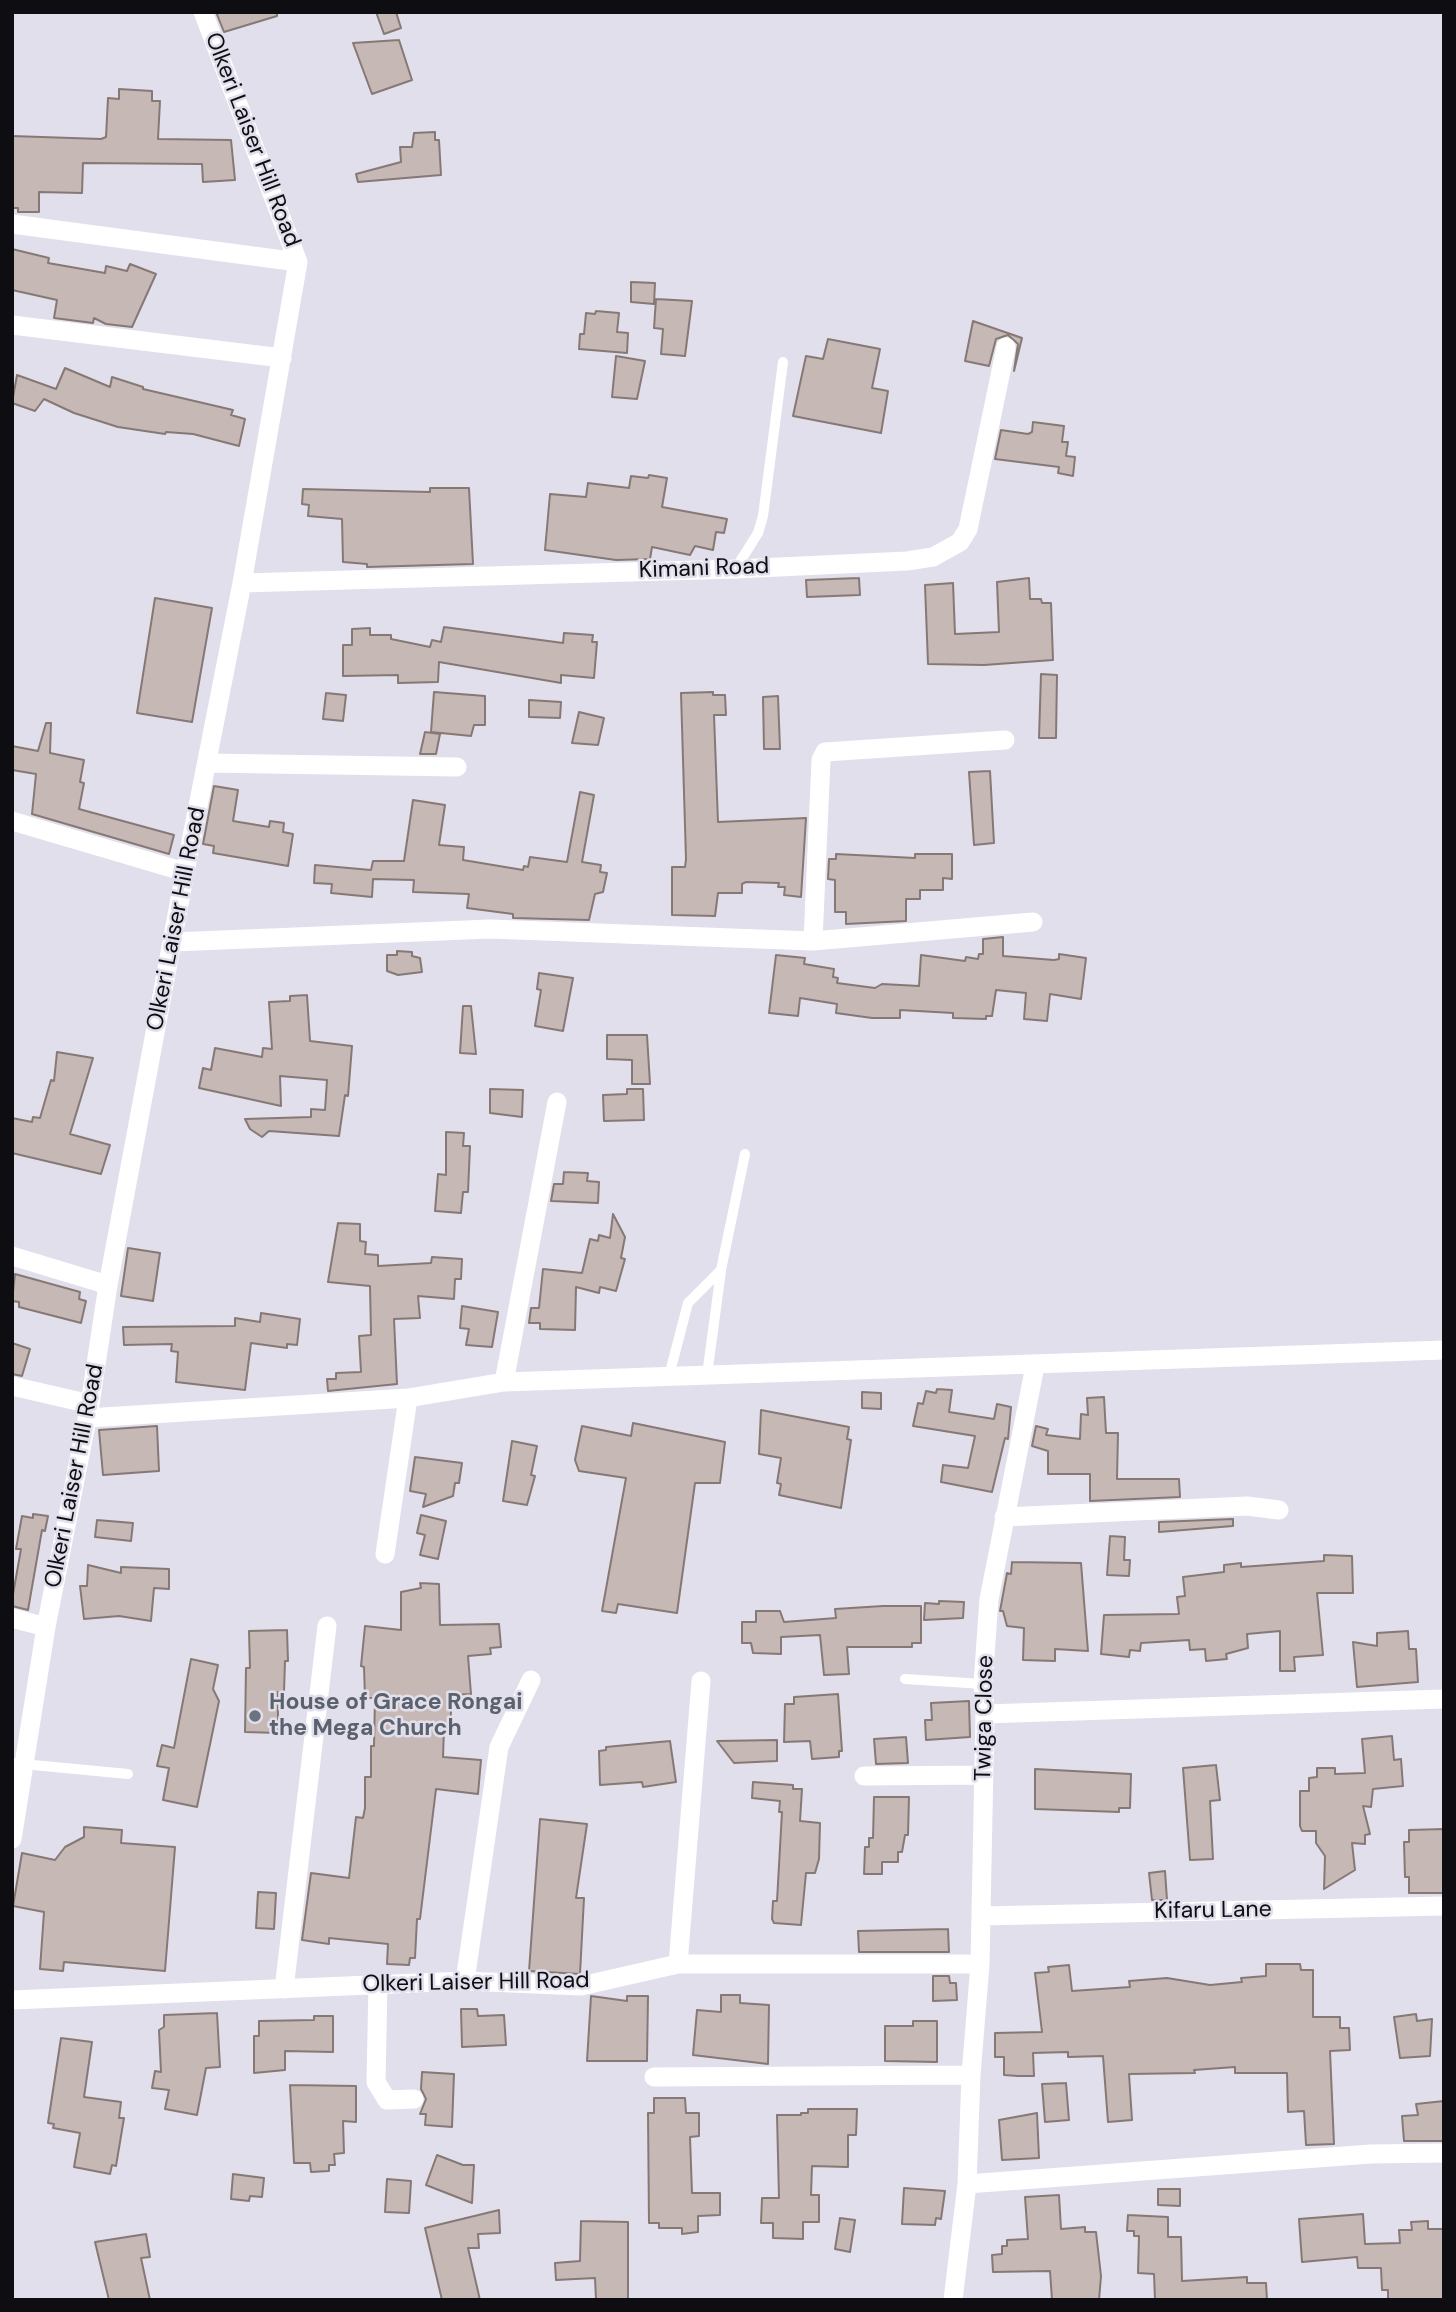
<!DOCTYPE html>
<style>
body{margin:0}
#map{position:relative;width:1456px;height:2312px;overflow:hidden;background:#e1dfeb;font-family:"DM Sans",sans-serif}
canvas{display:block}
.frame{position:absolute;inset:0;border:14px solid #0e0d12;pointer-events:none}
</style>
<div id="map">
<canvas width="1456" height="2312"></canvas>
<div class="frame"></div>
</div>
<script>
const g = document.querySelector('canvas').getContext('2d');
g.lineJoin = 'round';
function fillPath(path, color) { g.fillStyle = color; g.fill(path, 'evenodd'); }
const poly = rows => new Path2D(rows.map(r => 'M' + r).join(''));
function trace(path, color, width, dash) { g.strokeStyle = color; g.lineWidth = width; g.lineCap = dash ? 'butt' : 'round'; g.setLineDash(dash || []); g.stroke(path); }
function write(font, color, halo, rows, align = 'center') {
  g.font = font + ' "DM Sans",sans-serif'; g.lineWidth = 5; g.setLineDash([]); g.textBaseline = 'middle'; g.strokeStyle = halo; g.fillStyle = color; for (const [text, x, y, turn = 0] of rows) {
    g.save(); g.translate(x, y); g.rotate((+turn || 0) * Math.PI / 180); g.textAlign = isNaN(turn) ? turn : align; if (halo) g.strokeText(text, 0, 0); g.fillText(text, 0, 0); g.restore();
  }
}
const building = poly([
 [216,12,277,12,277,16,224,32,216,12],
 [376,12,396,12,401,28,384,34,376,12],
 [399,40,412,80,372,94,353,43,399,40],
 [119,89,152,91,152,101,160,101,158,139,231,140,235,180,203,182,202,164,83,163,82,193,39,192,39,212,18,212,18,208,12,208,12,136,101,139,106,137,108,98,119,99,119,89],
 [435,132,435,140,439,140,441,175,358,182,356,174,401,162,400,147,412,147,414,133,435,132],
 [12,249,49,258,48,263,105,273,106,266,127,271,130,264,156,274,132,327,106,324,94,318,93,323,54,318,57,300,12,290,12,249],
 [631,282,655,283,654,304,631,302,631,282],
 [656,299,692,301,685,356,661,354,663,329,654,328,656,299],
 [596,311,619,313,617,332,628,333,627,353,579,349,580,334,584,334,586,313,595,314,596,311],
 [973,321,1022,338,1014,371,1018,344,1008,335,996,339,989,366,965,361,973,321],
 [828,339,880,349,872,388,888,391,881,433,793,416,806,356,823,359,828,339],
 [616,356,645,361,637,399,612,397,616,356],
 [65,368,110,387,112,377,143,387,143,389,233,410,231,415,245,419,239,446,193,434,166,432,165,434,118,427,74,413,44,399,35,411,12,403,17,375,56,389,65,368],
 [1033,422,1064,426,1062,442,1068,442,1066,456,1075,457,1073,476,1058,473,1059,467,995,459,1001,430,1028,434,1032,432,1033,422],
 [649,475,667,478,662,507,727,519,724,533,716,532,713,550,695,546,690,555,652,547,650,559,616,560,545,550,550,494,586,497,588,483,629,488,631,476,648,478,649,475],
 [430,488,469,488,473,564,367,567,367,564,343,562,342,519,308,516,309,505,302,504,303,489,430,492,430,488],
 [859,578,860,595,807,597,806,580,859,578],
 [1029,578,1030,599,1041,599,1042,603,1051,603,1053,660,984,665,928,664,925,585,953,583,955,634,999,632,997,582,1029,578],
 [155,598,212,608,192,722,137,713,155,598],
 [444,627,563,643,564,633,593,635,592,642,597,642,594,678,561,675,561,683,439,662,438,682,398,683,398,675,343,676,343,645,352,645,352,629,370,628,370,635,391,635,391,639,430,647,432,640,441,642,444,627],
 [1041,674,1057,675,1056,738,1039,738,1041,674],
 [434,692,485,696,485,725,474,725,471,736,431,732,434,692],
 [713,692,713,695,725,695,726,715,714,715,718,822,806,818,801,897,784,895,785,887,778,887,779,883,746,882,742,884,742,893,718,893,715,916,672,915,672,867,685,867,686,859,681,693,713,692],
 [326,693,346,695,343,721,323,719,326,693],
 [778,696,780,749,764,749,763,697,778,696],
 [529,700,561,702,560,718,529,717,529,700],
 [579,712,604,718,598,745,572,743,579,712],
 [46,723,51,723,50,753,84,760,80,782,84,783,79,809,174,835,169,854,32,814,36,774,12,770,12,746,38,751,46,723],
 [425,732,440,734,436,754,420,754,425,732],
 [990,771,994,843,974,845,969,772,990,771],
 [214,786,238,790,233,821,269,827,270,821,284,823,283,832,293,834,288,866,213,853,214,846,203,844,214,786],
 [580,792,594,795,582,862,601,865,600,872,607,873,603,892,595,894,589,920,513,918,513,914,467,908,469,894,413,892,414,880,373,879,372,897,331,893,332,884,314,883,315,865,371,870,373,861,404,861,413,800,445,805,439,845,464,847,463,860,523,870,524,866,528,867,530,857,567,862,580,792],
 [836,854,915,858,915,854,952,854,952,879,943,878,943,890,920,890,920,899,906,899,906,921,846,924,846,912,835,912,835,880,828,879,829,859,836,859,836,854],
 [1003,937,1003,956,1054,960,1059,959,1059,954,1086,958,1081,999,1050,994,1047,1021,1024,1019,1026,993,996,990,992,1016,986,1016,986,1019,953,1018,953,1013,900,1010,900,1018,872,1018,836,1013,837,1004,800,998,798,1016,769,1013,776,955,805,958,804,964,834,969,833,977,838,978,837,983,875,988,882,984,919,986,921,955,965,961,966,957,978,959,979,954,983,954,983,939,1003,937],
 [397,951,412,952,412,956,420,958,422,972,398,975,387,971,387,955,397,955,397,951],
 [539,973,573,978,563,1031,535,1026,541,990,537,989,539,973],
 [307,995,310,1041,352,1046,348,1096,345,1095,339,1136,269,1131,262,1137,250,1129,245,1119,311,1117,311,1109,325,1110,327,1080,280,1076,281,1106,199,1088,203,1068,211,1070,215,1048,262,1057,263,1048,272,1049,269,1002,290,1001,290,996,307,995],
 [463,1006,471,1006,476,1054,460,1053,463,1006],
 [607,1035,647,1035,650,1084,632,1084,632,1060,607,1059,607,1035],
 [57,1052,93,1058,70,1134,110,1145,101,1174,12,1153,12,1118,32,1122,33,1117,40,1118,51,1080,54,1081,57,1052],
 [490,1089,523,1090,522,1117,490,1113,490,1089],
 [627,1089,643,1089,644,1120,604,1121,603,1095,627,1094,627,1089],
 [446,1132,464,1133,463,1146,470,1146,468,1192,463,1192,461,1213,435,1211,438,1174,446,1175,446,1132],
 [564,1172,588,1173,587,1181,599,1182,598,1203,551,1201,554,1184,563,1184,564,1172],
 [613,1214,625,1237,621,1258,625,1259,616,1291,600,1287,599,1293,576,1287,575,1330,540,1329,540,1323,529,1323,531,1308,539,1308,543,1269,582,1273,590,1239,598,1241,599,1235,610,1238,613,1214],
 [338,1223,360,1224,360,1241,366,1242,365,1254,378,1255,378,1266,431,1263,432,1257,462,1259,461,1279,455,1279,454,1299,418,1296,420,1318,394,1319,397,1384,328,1391,327,1379,336,1379,336,1373,361,1372,359,1336,371,1335,370,1286,328,1282,338,1223],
 [128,1248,160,1253,153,1301,121,1296,128,1248],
 [15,1274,80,1292,79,1299,86,1301,81,1323,19,1307,19,1302,12,1301,15,1274],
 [462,1306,498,1312,492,1347,466,1345,469,1329,460,1328,462,1306],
 [261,1313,300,1319,297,1345,287,1344,287,1348,251,1343,245,1390,176,1382,178,1352,171,1351,172,1344,124,1345,123,1327,235,1326,235,1318,260,1322,261,1313],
 [12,1343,30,1349,22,1376,12,1374,12,1343],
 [937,1389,952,1390,949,1412,994,1419,997,1404,1011,1407,1008,1439,1005,1438,992,1492,941,1482,943,1465,968,1468,975,1436,913,1426,918,1403,923,1404,926,1391,936,1393,937,1389],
 [862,1392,881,1393,881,1409,862,1408,862,1392],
 [1104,1397,1106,1433,1118,1433,1117,1479,1179,1479,1180,1497,1090,1501,1090,1474,1048,1474,1048,1451,1032,1446,1036,1426,1048,1429,1046,1435,1080,1439,1081,1414,1088,1415,1087,1398,1104,1397],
 [761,1410,849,1427,847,1439,851,1440,841,1508,779,1495,781,1484,777,1483,781,1458,759,1454,761,1410],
 [633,1423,725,1442,720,1483,695,1483,677,1613,618,1604,616,1613,602,1611,626,1478,579,1471,575,1460,582,1426,631,1436,633,1423],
 [157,1426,159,1471,103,1475,99,1430,157,1426],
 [512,1441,537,1446,531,1475,535,1476,527,1505,503,1501,512,1441],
 [415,1457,462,1463,459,1483,455,1483,453,1496,423,1507,426,1494,410,1491,415,1457],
 [33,1514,48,1516,45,1531,42,1530,28,1610,12,1606,12,1600,21,1549,16,1549,22,1516,33,1518,33,1514],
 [421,1515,446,1521,438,1559,420,1555,425,1535,417,1533,421,1515],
 [1233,1519,1233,1526,1159,1532,1159,1522,1233,1519],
 [97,1520,133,1523,131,1541,95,1537,97,1520],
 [1110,1536,1125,1537,1124,1560,1130,1560,1129,1576,1107,1575,1110,1536],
 [1324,1555,1352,1556,1353,1593,1317,1593,1323,1655,1294,1657,1295,1671,1280,1671,1280,1631,1247,1634,1248,1648,1226,1654,1227,1659,1206,1661,1205,1649,1190,1650,1189,1640,1141,1643,1140,1651,1130,1650,1129,1657,1101,1654,1104,1615,1179,1614,1177,1597,1185,1596,1183,1577,1224,1572,1224,1565,1241,1563,1241,1567,1324,1561,1324,1555],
 [1012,1562,1081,1563,1088,1651,1055,1649,1055,1661,1023,1660,1024,1628,1007,1626,1003,1611,1000,1611,1007,1573,1011,1574,1012,1562],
 [88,1565,121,1573,121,1567,169,1569,169,1589,154,1588,151,1621,119,1616,84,1619,80,1586,87,1586,88,1565],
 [420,1583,439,1584,440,1625,499,1624,501,1647,490,1648,491,1654,468,1656,471,1694,452,1695,450,1729,444,1728,443,1757,481,1760,478,1794,436,1789,420,1919,417,1919,415,1958,410,1958,409,1965,387,1964,388,1944,329,1938,329,1944,302,1940,311,1873,349,1878,356,1817,363,1818,365,1808,365,1777,371,1777,371,1746,374,1746,375,1698,365,1698,364,1667,361,1666,365,1626,401,1630,401,1592,421,1588,420,1583],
 [939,1601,964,1602,963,1618,924,1620,925,1603,939,1604,939,1601],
 [883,1606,921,1606,921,1643,912,1643,912,1647,847,1647,849,1674,824,1675,820,1635,781,1637,781,1654,753,1653,751,1643,742,1643,742,1622,756,1622,756,1611,780,1611,784,1622,836,1618,835,1609,883,1606],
 [287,1630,288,1661,285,1661,284,1692,278,1692,278,1733,245,1732,246,1668,250,1668,249,1631,287,1630],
 [1408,1631,1409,1649,1416,1649,1418,1682,1357,1687,1353,1642,1377,1646,1377,1633,1408,1631],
 [191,1659,218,1665,213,1689,219,1701,197,1807,163,1800,169,1768,157,1766,162,1745,174,1748,191,1659],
 [838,1694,842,1751,839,1751,839,1757,812,1759,810,1741,784,1742,785,1704,794,1704,794,1697,838,1694],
 [969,1701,970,1737,926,1740,925,1720,932,1720,931,1703,969,1701],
 [1392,1736,1394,1760,1401,1759,1403,1786,1373,1789,1371,1807,1363,1806,1370,1834,1365,1835,1365,1844,1352,1843,1355,1870,1324,1889,1325,1856,1316,1843,1316,1831,1302,1831,1300,1826,1300,1791,1309,1791,1309,1778,1317,1777,1317,1768,1335,1768,1335,1774,1365,1773,1362,1739,1392,1736],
 [906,1737,908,1763,876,1764,874,1739,906,1737],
 [777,1740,777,1761,734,1763,717,1741,777,1740],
 [670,1741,676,1782,643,1787,642,1782,600,1785,599,1751,606,1750,606,1747,670,1741],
 [1216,1765,1220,1800,1210,1801,1213,1859,1190,1860,1183,1768,1216,1765],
 [1035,1769,1131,1774,1130,1808,1119,1808,1119,1812,1035,1809,1035,1769],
 [753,1782,793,1785,793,1789,802,1789,800,1821,820,1823,819,1859,815,1873,806,1873,801,1925,774,1923,772,1919,773,1901,777,1901,782,1812,779,1812,780,1801,752,1798,753,1782],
 [874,1797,909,1797,908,1835,905,1835,902,1852,898,1852,898,1862,882,1862,882,1874,864,1874,865,1847,869,1847,869,1838,873,1838,874,1797],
 [540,1819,587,1824,576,1898,584,1898,580,1974,529,1971,540,1819],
 [84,1827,122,1830,121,1843,175,1847,165,1971,64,1962,63,1971,40,1969,44,1912,13,1906,22,1853,55,1860,65,1847,84,1837,84,1827],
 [1444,1829,1444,1893,1409,1893,1409,1877,1405,1877,1404,1842,1409,1842,1409,1830,1444,1829],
 [1165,1871,1167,1900,1152,1900,1149,1873,1165,1871],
 [258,1892,276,1893,274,1929,256,1928,258,1892],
 [948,1929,949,1952,859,1952,858,1931,948,1929],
 [1266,1964,1300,1964,1301,1970,1313,1970,1313,2017,1340,2017,1340,2028,1349,2028,1350,2050,1330,2051,1334,2144,1306,2145,1304,2111,1288,2112,1287,2073,1235,2073,1235,2067,1194,2070,1195,2073,1129,2074,1132,2120,1108,2122,1103,2056,1068,2057,1068,2052,1033,2053,1034,2076,1018,2076,1004,2075,1004,2057,995,2057,995,2033,1042,2032,1035,1973,1049,1972,1048,1967,1069,1965,1072,1991,1130,1987,1129,1981,1167,1978,1210,1985,1242,1982,1241,1978,1266,1976,1266,1964],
 [933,1976,949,1976,950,1983,956,1983,957,2000,933,2001,933,1976],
 [721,1995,740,1995,740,2003,769,2005,768,2064,693,2055,697,2010,721,2012,721,1995],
 [591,1996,627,2001,627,1996,648,1996,647,2061,587,2061,591,1996],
 [461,2009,477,2009,478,2016,504,2015,506,2045,462,2047,461,2009],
 [217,2013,220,2067,206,2068,197,2115,165,2109,169,2090,152,2088,155,2071,161,2072,159,2030,164,2027,164,2015,217,2013],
 [1416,2014,1417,2021,1432,2019,1430,2056,1400,2058,1394,2017,1416,2014],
 [314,2016,333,2016,333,2052,285,2051,285,2070,254,2073,254,2036,259,2036,259,2021,314,2020,314,2016],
 [913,2021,937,2021,937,2062,885,2061,885,2026,913,2026,913,2021],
 [61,2038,92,2042,84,2097,121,2102,119,2118,124,2118,116,2166,112,2165,110,2174,74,2167,80,2133,53,2128,54,2124,48,2123,61,2038],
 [422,2072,454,2074,452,2127,425,2125,426,2114,420,2114,426,2099,421,2089,422,2072],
 [1066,2083,1069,2120,1045,2122,1042,2084,1066,2083],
 [290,2085,356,2086,356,2122,343,2121,344,2153,334,2154,335,2165,329,2165,329,2171,311,2172,310,2163,294,2163,290,2085],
 [654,2098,685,2098,686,2113,699,2113,699,2136,690,2137,692,2193,720,2193,720,2215,698,2216,698,2232,682,2234,682,2228,659,2228,659,2223,649,2223,648,2113,654,2113,654,2098],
 [1444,2101,1444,2141,1404,2141,1402,2116,1418,2115,1416,2104,1444,2101],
 [808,2109,857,2109,856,2135,848,2135,848,2167,812,2166,811,2195,819,2195,819,2222,803,2222,803,2239,773,2238,773,2223,761,2223,762,2198,779,2198,777,2115,801,2115,801,2113,808,2113,808,2109],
 [1037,2113,1039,2158,1002,2160,999,2120,1037,2113],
 [437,2155,463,2165,474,2165,472,2203,426,2185,437,2155],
 [233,2174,264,2178,262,2197,250,2196,249,2201,231,2199,233,2174],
 [387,2179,411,2181,409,2213,385,2212,387,2179],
 [904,2188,945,2191,941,2219,936,2218,935,2225,902,2224,904,2188],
 [1158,2189,1180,2189,1180,2206,1158,2205,1158,2189],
 [1059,2195,1061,2229,1085,2227,1085,2232,1096,2232,1101,2276,1099,2300,1052,2300,1050,2271,993,2272,992,2255,1002,2254,1002,2246,1007,2246,1007,2240,1028,2239,1025,2197,1059,2195],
 [499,2210,500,2233,478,2234,479,2248,468,2248,480,2300,442,2300,425,2228,499,2210],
 [1363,2214,1365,2244,1400,2243,1399,2230,1412,2230,1411,2222,1428,2221,1428,2229,1444,2229,1444,2300,1388,2300,1388,2290,1382,2290,1381,2268,1358,2268,1357,2257,1302,2262,1299,2219,1363,2214],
 [1128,2215,1168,2217,1168,2237,1181,2237,1182,2281,1247,2277,1247,2283,1266,2283,1267,2300,1155,2300,1154,2274,1138,2273,1139,2236,1134,2236,1134,2231,1127,2231,1128,2215],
 [840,2218,855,2220,850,2252,835,2249,840,2218],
 [581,2221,628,2222,628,2300,596,2300,595,2278,556,2280,555,2263,580,2261,581,2221],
 [146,2234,150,2257,141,2258,150,2300,109,2300,95,2242,146,2234]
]);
fillPath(building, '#c6b8b4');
trace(building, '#867975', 2);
trace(poly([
 [736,568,758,533,763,516,783,362],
 [707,1375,721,1271],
 [669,1376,688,1303,721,1270,745,1154],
 [905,1679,983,1684],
 [12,1763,128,1774]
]), '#fff', 10);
trace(poly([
 [12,224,298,262],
 [12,325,282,358],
 [242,583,736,569,907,561,933,557,960,542,968,529,1006,347],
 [207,763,457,767],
 [12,821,185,872],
 [813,941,821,760,825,752,1005,740],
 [173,942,490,929,813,941,1033,922],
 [12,1256,108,1285],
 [504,1382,557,1102],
 [12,1386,90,1404],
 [87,1418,408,1398,504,1382,1444,1350],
 [1004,1517,1247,1506,1279,1510],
 [385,1554,408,1398],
 [12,1618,46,1627],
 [985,1714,1444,1699],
 [864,1776,984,1775],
 [12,1839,46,1627,90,1404,108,1285,185,872,242,583,298,262,203,12],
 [982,1916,1444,1906],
 [678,1964,701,1681],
 [465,1981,499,1747,531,1680],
 [378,1984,376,2082,387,2100,414,2099],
 [284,1989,327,1626],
 [12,2000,465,1981,581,1986,678,1964,980,1964],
 [654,2077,971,2075],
 [967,2184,1371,2154,1444,2153],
 [953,2300,967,2184,971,2075,980,1964,985,1714,983,1684,989,1599,1035,1366]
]), '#fff', 19);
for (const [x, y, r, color] of [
 [255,1716,7,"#6b7280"]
]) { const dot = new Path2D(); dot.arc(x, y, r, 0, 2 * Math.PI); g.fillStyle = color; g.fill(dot); trace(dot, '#e1dfeb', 2.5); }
write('23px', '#0e0d12', '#e1dfeb', [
 ["Olkeri Laiser Hill Road",252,140,69],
 ["Kimani Road",704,569,-2],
 ["Olkeri Laiser Hill Road",177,919,-79],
 ["Olkeri Laiser Hill Road",75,1476,-79],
 ["Twiga Close",985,1718,-89],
 ["Kifaru Lane",1213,1911,-1],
 ["Olkeri Laiser Hill Road",476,1983,-1]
]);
write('bold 23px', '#5b616d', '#e1dfeb', [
 ["House of Grace Rongai",269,1703],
 ["the Mega Church",269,1729]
], 'left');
</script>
